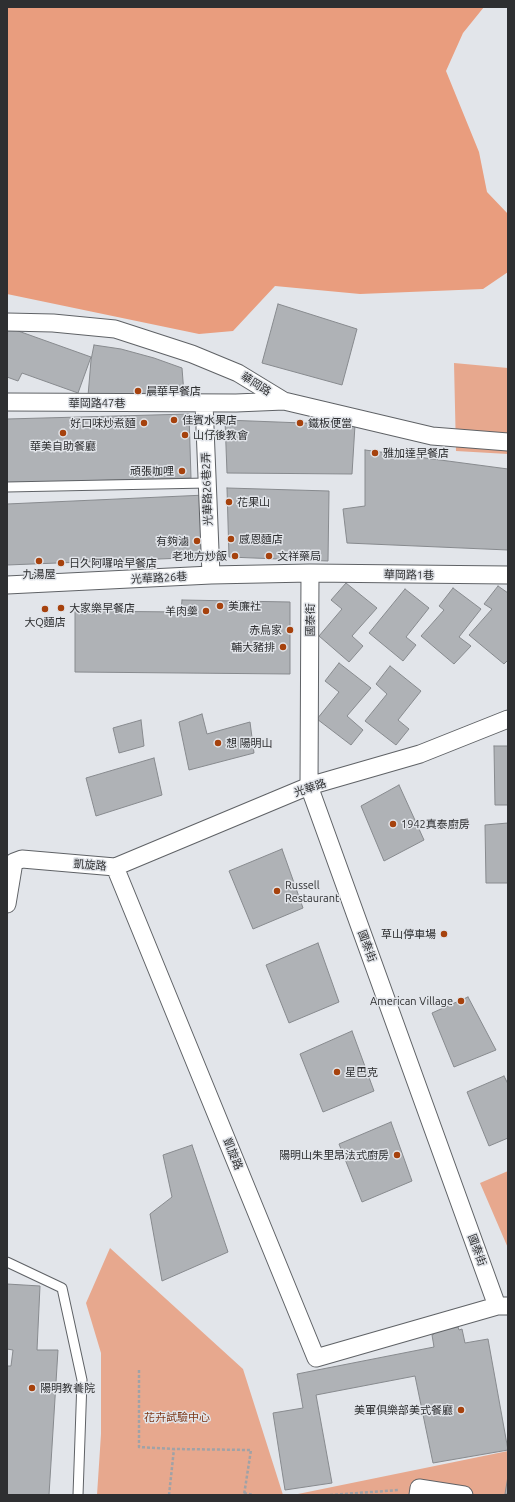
<!DOCTYPE html>
<meta charset="utf-8">
<style>
body{margin:0}
#map{position:relative;width:515px;height:1502px;overflow:hidden;background:#e2e5ea;font-family:Ubuntu,sans-serif}
canvas{display:block}
.frame{position:absolute;inset:0;border:8px solid #2e2f31;pointer-events:none}
</style>
<div id="map">
<canvas width="515" height="1502"></canvas>
<div class="frame"></div>
</div>
<script>
const g = document.querySelector('canvas').getContext('2d');
g.lineJoin = 'round';
function fillPath(path, color) { g.fillStyle = color; g.fill(path, 'evenodd'); }
const poly = rows => new Path2D(rows.map(r => 'M' + r).join(''));
function trace(path, color, width, dash) { g.strokeStyle = color; g.lineWidth = width; g.lineCap = dash ? 'butt' : 'round'; g.setLineDash(dash || []); g.stroke(path); }
function write(font, color, halo, rows, align = 'center') {
  g.font = font + ' Ubuntu,"Noto Sans TC",sans-serif'; g.lineWidth = 3; g.setLineDash([]); g.textBaseline = 'middle'; g.strokeStyle = halo; g.fillStyle = color; for (const [text, x, y, turn = 0] of rows) {
    g.save(); g.translate(x, y); g.rotate((+turn || 0) * Math.PI / 180); g.textAlign = isNaN(turn) ? turn : align; if (halo) g.strokeText(text, 0, 0); g.fillText(text, 0, 0); g.restore();
  }
}
fillPath(poly([
 [454,363,508,368,508,454,456,451],
 [508,1171,508,1248,480,1183],
 [110,1248,243,1369,283,1495,97,1495,101,1434,101,1353,86,1303],
 [508,1451,508,1495,293,1495]
]), '#e7a88e');
fillPath(poly([
 [7,7,484,7,463,33,446,71,479,152,487,192,508,214,508,272,483,289,360,294,275,286,233,331,199,334,7,294]
]), '#e99d7e');
const building = poly([
 [278,304,357,329,342,385,262,363,278,304],
 [7,327,91,357,78,393,22,373,18,381,7,377,7,327],
 [94,345,121,349,154,358,182,368,184,394,88,396,91,360,94,345],
 [189,414,191,478,7,483,7,419,189,414],
 [225,420,355,425,352,474,227,473,225,420],
 [365,450,508,469,508,550,347,543,343,509,365,506,365,450],
 [227,488,329,491,328,561,229,557,227,488],
 [206,495,209,557,7,565,7,504,206,495],
 [346,583,377,608,352,636,363,646,349,662,319,636,342,609,331,600,346,583],
 [498,586,508,593,508,660,504,664,469,635,492,609,484,604,498,586],
 [453,588,481,609,459,637,471,646,454,664,421,636,444,610,439,606,453,588],
 [405,589,429,608,406,637,416,645,403,661,369,633,405,589],
 [182,600,290,602,290,674,75,672,75,611,181,612,182,600],
 [339,663,371,688,347,716,363,730,351,745,317,719,339,692,325,681,339,663],
 [390,666,421,691,398,720,409,729,396,745,365,721,387,694,376,684,390,666],
 [202,714,207,734,250,722,254,753,189,770,179,722,202,714],
 [141,720,144,746,119,753,113,728,141,720],
 [494,746,508,746,508,805,495,805,494,746],
 [154,758,162,795,96,816,86,778,154,758],
 [399,785,424,840,384,861,361,806,399,785],
 [508,823,508,883,486,883,485,825,508,823],
 [282,849,303,908,253,929,229,871,282,849],
 [318,943,339,1002,289,1023,266,965,318,943],
 [468,997,496,1050,454,1067,432,1013,468,997],
 [352,1031,374,1091,323,1112,300,1054,352,1031],
 [504,1076,508,1084,508,1138,489,1146,467,1092,504,1076],
 [391,1122,412,1181,362,1202,339,1144,391,1122],
 [192,1145,228,1252,162,1281,150,1214,172,1197,163,1155,192,1145],
 [7,1284,40,1286,37,1350,58,1350,49,1495,7,1495,7,1366,11,1366,13,1350,7,1349,7,1284],
 [458,1327,459,1330,462,1329,465,1343,488,1339,508,1450,433,1463,415,1376,316,1395,332,1483,285,1490,273,1413,303,1408,297,1374,434,1347,432,1335,434,1334,434,1332,458,1327],
 [508,1476,508,1494,505,1494,508,1476]
]);
fillPath(building, '#afb2b6');
trace(building, '#878a8e', 1);
const lane = poly([
 [7,487,207,483],
 [7,1262,62,1288,82,1380,78,1495]
]);
const street = poly([
 [7,322,53,323,115,329,192,354,238,373,284,401,432,436,508,442],
 [7,402,236,403,284,401],
 [204,403,211,575],
 [310,573,309,786,497,1306],
 [7,585,211,575,310,573,508,575],
 [115,867,316,1358,497,1306,508,1306],
 [7,904,14,862,22,859,115,867,309,786,420,754,508,719],
 [418,1495,419,1488,464,1495]
]);
trace(lane, '#5f6266', 11);
trace(street, '#5f6266', 19);
trace(poly([
 [139,1370,139,1447,174,1449,251,1450,244,1495],
 [244,1493,253,1495],
 [169,1495,174,1449],
 [330,1495,399,1490]
]), '#a0a2a6', 2.5, [3, 2]);
trace(lane, '#fff', 9);
trace(street, '#fff', 17);
for (const [x, y, r, color] of [
 [138,391,4,"#a6420d"],
 [174,420,4,"#a6420d"],
 [144,423,4,"#a6420d"],
 [300,423,4,"#a6420d"],
 [63,433,4,"#a6420d"],
 [185,435,4,"#a6420d"],
 [375,453,4,"#a6420d"],
 [182,471,4,"#a6420d"],
 [229,502,4,"#a6420d"],
 [231,539,4,"#a6420d"],
 [197,541,4,"#a6420d"],
 [235,556,4,"#a6420d"],
 [269,556,4,"#a6420d"],
 [39,561,4,"#a6420d"],
 [61,563,4,"#a6420d"],
 [220,606,4,"#a6420d"],
 [61,608,4,"#a6420d"],
 [45,609,4,"#a6420d"],
 [206,611,4,"#a6420d"],
 [290,630,4,"#a6420d"],
 [283,647,4,"#a6420d"],
 [218,743,4,"#a6420d"],
 [393,824,4,"#a6420d"],
 [277,891,4,"#a6420d"],
 [444,934,4,"#a6420d"],
 [461,1001,4,"#a6420d"],
 [337,1072,4,"#a6420d"],
 [397,1155,4,"#a6420d"],
 [32,1388,4,"#a6420d"],
 [461,1410,4,"#a6420d"]
]) { const dot = new Path2D(); dot.arc(x, y, r, 0, 2 * Math.PI); g.fillStyle = color; g.fill(dot); trace(dot, '#e2e5ea', 1.5); }
write('11px', '#2e2f31', '#e2e5ea', [
 ["華岡路",256,384,32],
 ["華岡路47巷",97,403],
 ["光華路26巷2弄",207,489,-92],
 ["華岡路1巷",409,575,1],
 ["光華路26巷",159,578,-3],
 ["國泰街",310,620,-90],
 ["光華路",310,788,-19],
 ["凱旋路",90,865,5],
 ["國泰街",367,946,70],
 ["凱旋路",233,1154,68],
 ["國泰街",477,1250,70]
]);
write('11px', '#2e2f31', '#e2e5ea', [
 ["晨華早餐店",146,391],
 ["佳賓水果店",182,420],
 ["好口味炒煮麵",136,423,"right"],
 ["鐵板便當",308,423],
 ["山仔後教會",193,435],
 ["華美自助餐廳",63,446,"center"],
 ["雅加達早餐店",383,453],
 ["頑張咖哩",174,471,"right"],
 ["花果山",237,502],
 ["感恩麵店",239,539],
 ["有夠滷",189,541,"right"],
 ["老地方炒飯",227,556,"right"],
 ["文祥藥局",277,556],
 ["日久阿囉哈早餐店",69,563],
 ["九湯屋",39,574,"center"],
 ["美廉社",228,606],
 ["大家樂早餐店",69,608],
 ["羊肉羹",198,611,"right"],
 ["大Q麵店",45,622,"center"],
 ["赤鳥家",282,630,"right"],
 ["輔大豬排",275,647,"right"],
 ["想 陽明山",226,743],
 ["1942真泰廚房",401,824],
 ["Russell",285,885],
 ["Restaurant",285,898],
 ["草山停車場",436,934,"right"],
 ["American Village",453,1001,"right"],
 ["星巴克",345,1072],
 ["陽明山朱里昂法式廚房",389,1155,"right"],
 ["陽明教養院",40,1388],
 ["美軍俱樂部美式餐廳",453,1410,"right"]
], 'left');
write('11px', '#7e391a', '#e2e5ea', [
 ["花卉試驗中心",177,1417]
]);
</script>
